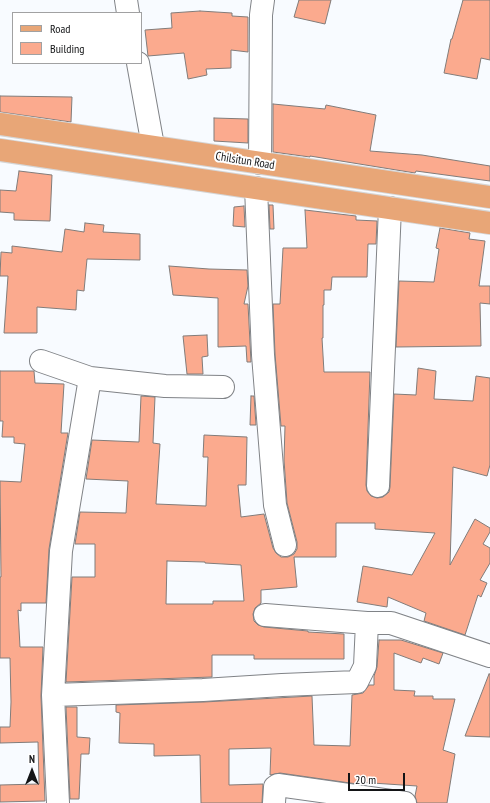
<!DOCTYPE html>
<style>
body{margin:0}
#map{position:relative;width:490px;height:803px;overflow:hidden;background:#f8fbff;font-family:"PT Sans Narrow",sans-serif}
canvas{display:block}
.legend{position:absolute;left:12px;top:12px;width:130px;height:52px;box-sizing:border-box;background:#fff;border:1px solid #a1a1a2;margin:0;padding:5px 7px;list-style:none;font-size:12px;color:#131416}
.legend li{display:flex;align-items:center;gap:8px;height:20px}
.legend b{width:20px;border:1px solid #a1a1a2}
.north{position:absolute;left:12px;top:751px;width:40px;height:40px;-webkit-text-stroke:3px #fff;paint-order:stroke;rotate:0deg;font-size:11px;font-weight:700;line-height:16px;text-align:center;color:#131416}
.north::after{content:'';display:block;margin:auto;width:14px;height:18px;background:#131416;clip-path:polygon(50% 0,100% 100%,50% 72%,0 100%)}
.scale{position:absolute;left:348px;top:773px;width:57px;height:18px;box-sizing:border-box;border:2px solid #131416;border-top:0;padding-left:5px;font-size:12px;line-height:14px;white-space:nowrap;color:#131416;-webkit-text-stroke:3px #fff;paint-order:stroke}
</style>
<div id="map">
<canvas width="490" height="803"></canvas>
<ul class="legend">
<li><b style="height:5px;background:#e8a677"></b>Road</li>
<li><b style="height:11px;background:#fbaa8e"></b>Building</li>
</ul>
<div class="north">N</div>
<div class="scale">20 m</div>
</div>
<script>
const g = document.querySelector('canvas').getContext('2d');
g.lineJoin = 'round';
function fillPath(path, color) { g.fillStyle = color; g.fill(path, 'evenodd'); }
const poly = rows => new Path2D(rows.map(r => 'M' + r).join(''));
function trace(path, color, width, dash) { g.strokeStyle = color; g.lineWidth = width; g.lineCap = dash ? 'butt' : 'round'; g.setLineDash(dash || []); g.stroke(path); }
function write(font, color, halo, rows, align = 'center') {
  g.font = font + ' "PT Sans Narrow",sans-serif'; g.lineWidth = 4; g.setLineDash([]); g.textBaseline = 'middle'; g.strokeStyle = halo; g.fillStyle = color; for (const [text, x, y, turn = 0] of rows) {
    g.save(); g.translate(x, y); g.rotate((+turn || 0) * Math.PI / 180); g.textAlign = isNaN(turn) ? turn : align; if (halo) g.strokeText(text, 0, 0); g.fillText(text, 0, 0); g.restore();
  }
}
const building = poly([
 [299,0,331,0,325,24,294,17,299,0],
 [463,0,490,0,490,60,481,58,477,79,444,73,451,39,452,39,463,0],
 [200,11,232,13,232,16,248,17,248,52,231,50,231,68,206,69,207,75,188,79,184,53,148,56,145,30,172,28,171,13,200,11],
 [0,96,72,97,71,122,0,112,0,96],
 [273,104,325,109,326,105,376,115,370,151,422,155,490,166,490,181,416,171,415,173,310,156,310,157,273,152,273,104],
 [214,118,248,119,248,143,214,141,214,118],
 [19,171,52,175,50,221,14,220,14,213,0,212,0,190,16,191,19,171],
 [269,205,273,205,274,229,270,229,269,205],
 [244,206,245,227,233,226,234,207,244,206],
 [305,210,356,216,356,220,377,221,376,244,368,244,367,277,332,277,331,290,324,290,324,305,323,305,323,338,322,338,324,372,370,372,366,485,367,491,371,496,377,498,383,497,389,492,390,487,394,394,416,395,418,368,436,371,434,399,473,401,476,376,490,378,490,465,487,476,453,467,450,565,475,519,490,528,490,532,483,544,490,548,490,563,480,580,487,583,481,597,478,595,465,635,424,621,426,613,388,597,387,607,357,602,363,566,412,575,435,533,375,529,375,523,336,523,336,557,294,557,297,587,261,590,261,603,255,608,253,614,254,621,258,625,264,627,308,631,308,632,344,634,344,659,254,659,254,655,212,655,212,677,66,682,72,577,95,577,95,544,75,544,80,512,126,513,128,481,86,479,92,440,139,442,141,396,155,397,153,443,160,444,156,504,206,506,208,457,203,457,204,435,247,437,246,485,238,485,241,517,264,514,273,548,276,553,281,557,288,557,294,554,297,549,297,542,287,503,284,460,285,426,281,426,275,354,273,304,280,304,283,248,307,248,305,210],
 [167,561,205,562,205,563,241,565,244,601,213,601,213,604,166,604,167,561],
 [85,223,104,225,103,232,140,234,140,260,87,259,84,291,77,290,76,310,37,307,37,333,4,333,8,276,0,276,1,252,12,253,12,246,62,252,65,229,84,232,85,223],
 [440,228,470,233,469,239,485,241,479,286,490,286,490,304,480,303,481,346,396,347,399,281,434,282,439,249,436,248,440,228],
 [169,266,209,269,247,270,248,286,244,304,248,304,251,362,247,362,246,346,218,347,218,298,173,295,169,266],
 [207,335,208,356,202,357,203,374,187,374,183,336,207,335],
 [0,371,34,371,35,383,64,384,61,433,68,433,49,549,46,603,21,603,21,611,18,610,20,647,43,647,41,696,45,801,0,802,0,785,39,784,38,742,0,743,0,727,10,727,11,702,10,658,0,658,0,577,1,577,0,481,21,482,25,444,14,443,14,437,2,437,3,421,0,421,0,371],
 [251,396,254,396,256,425,250,425,251,396],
 [379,640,401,640,443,653,439,664,423,658,421,663,394,653,394,690,415,691,414,696,433,696,433,699,455,699,443,750,455,754,447,803,417,803,415,796,417,786,357,782,357,784,280,773,270,775,271,748,229,749,229,785,263,784,262,803,201,803,200,755,154,756,154,744,119,743,120,713,116,712,116,705,204,702,312,696,314,745,350,746,352,695,363,693,369,685,374,685,374,676,377,667,379,640],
 [489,674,490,674,490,737,465,736,489,674],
 [66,707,77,707,77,737,90,738,89,754,81,754,79,799,70,799,66,707]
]);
fillPath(building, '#fbaa8e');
trace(building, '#817c7a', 1);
const minor = poly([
 [126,0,128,13],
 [138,63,153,146],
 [260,163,261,15,263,0],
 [256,188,263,355,275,505,285,545],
 [41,361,90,378,165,386,223,387],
 [378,486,390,208],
 [265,615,367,623],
 [53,695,203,690,282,685,357,682,365,666,367,623,391,623,490,656],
 [58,803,53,695,61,551,90,378],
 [274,803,275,787,278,785,405,803]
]);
const major = poly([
 [0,124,490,197],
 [0,150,490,223]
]);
trace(minor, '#808387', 24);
trace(major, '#d5d5d5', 24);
trace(minor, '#fff', 22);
trace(major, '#e8a677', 22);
write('12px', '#131416', '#fff', [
 ["Chilsitun Road",245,161,9]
]);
</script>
